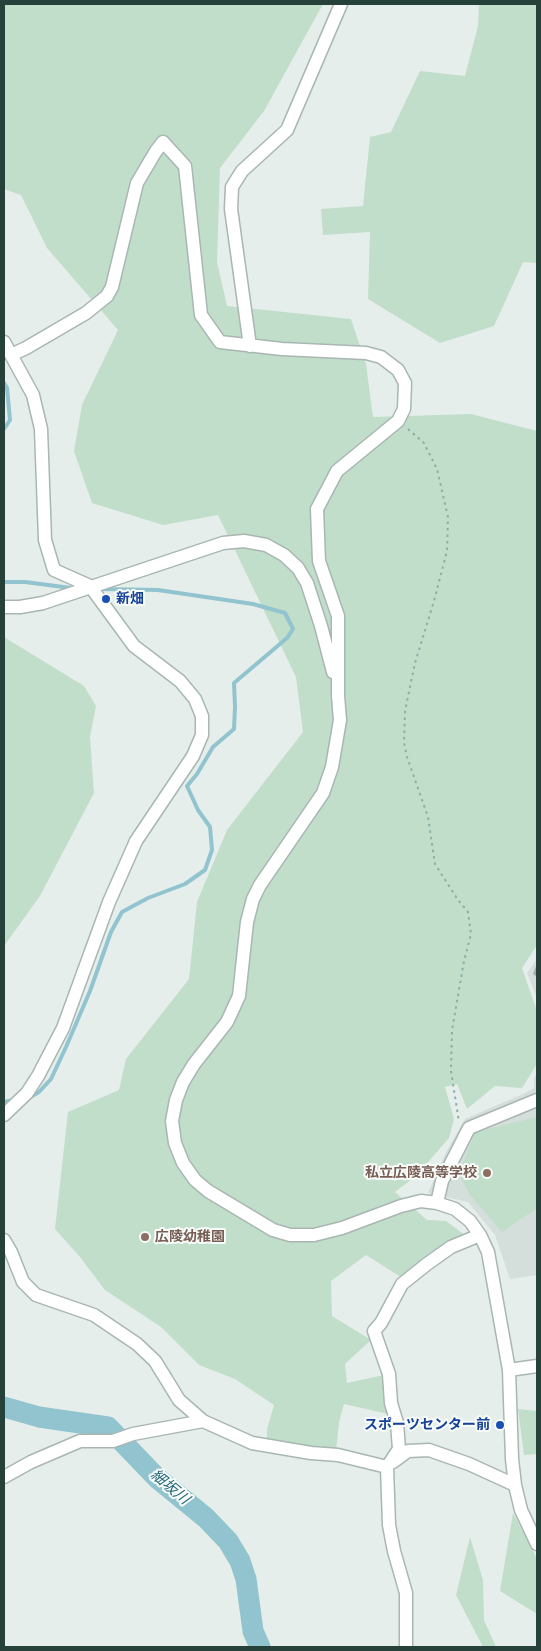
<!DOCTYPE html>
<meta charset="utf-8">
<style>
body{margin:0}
#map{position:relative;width:541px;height:1651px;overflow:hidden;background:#e6eeeb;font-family:"Public Sans",sans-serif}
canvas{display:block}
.frame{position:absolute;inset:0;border:5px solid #26403a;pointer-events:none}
</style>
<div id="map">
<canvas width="541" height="1651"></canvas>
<div class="frame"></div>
</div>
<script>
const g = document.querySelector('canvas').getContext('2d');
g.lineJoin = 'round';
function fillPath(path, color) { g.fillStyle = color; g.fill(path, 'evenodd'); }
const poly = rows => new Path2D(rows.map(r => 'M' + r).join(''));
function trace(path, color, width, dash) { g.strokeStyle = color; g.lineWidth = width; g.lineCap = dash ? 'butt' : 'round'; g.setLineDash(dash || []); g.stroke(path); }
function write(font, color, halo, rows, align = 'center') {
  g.font = font + ' "Public Sans","Noto Sans JP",sans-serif'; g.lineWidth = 4; g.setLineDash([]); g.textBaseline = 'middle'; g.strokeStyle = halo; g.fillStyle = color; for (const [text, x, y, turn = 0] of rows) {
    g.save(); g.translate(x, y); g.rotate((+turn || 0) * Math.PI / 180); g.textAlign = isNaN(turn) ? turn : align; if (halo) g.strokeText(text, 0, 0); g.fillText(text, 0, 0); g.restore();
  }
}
fillPath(poly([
 [537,959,537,998,527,973],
 [537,1073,537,1275,510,1279,495,1235,468,1202,428,1193,445,1154,465,1119,523,1094,534,1088,534,1078]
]), '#d4deda');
fillPath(poly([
 [4,4,323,4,264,111,220,168,217,262,227,306,351,319,366,364,373,417,471,414,537,431,537,945,522,968,537,1011,537,1064,522,1088,495,1086,467,1109,457,1084,445,1087,454,1119,449,1138,416,1176,395,1192,427,1220,446,1221,466,1236,401,1277,366,1255,331,1281,332,1316,371,1340,345,1364,347,1383,384,1375,388,1414,344,1404,339,1422,336,1451,267,1440,267,1429,274,1405,235,1379,199,1365,161,1327,105,1290,80,1257,55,1229,68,1112,119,1090,126,1059,189,979,197,902,227,830,303,732,296,677,218,515,163,525,92,503,74,451,82,405,118,330,47,248,21,195,4,189],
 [479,4,537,4,537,263,523,262,494,326,440,343,368,299,370,232,323,235,321,209,363,206,370,137,391,132,420,71,465,76,478,26],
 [4,637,84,686,96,706,90,737,94,793,40,896,4,946],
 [537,1117,537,1208,502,1232,470,1195,459,1174,475,1132],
 [518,1409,537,1411,537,1454,524,1455],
 [513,1513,537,1559,537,1614,500,1591],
 [470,1537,483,1580,484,1620,496,1647,483,1647,456,1595]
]), '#c1deca');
trace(poly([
 [4,383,7,388,10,420,4,429],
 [4,582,25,582,71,588],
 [27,1099,39,1092,51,1079,66,1047,90,991,111,932,122,912,148,898,185,884,205,870,212,850,210,827,198,810,187,786,197,774,213,747,234,729,235,707,234,683,287,638,293,629,285,613,253,604,158,590,101,589],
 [4,1102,13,1100]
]), '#92c4cf', 4);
trace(poly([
 [4,1407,39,1417,108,1427,157,1478,206,1518,228,1541,240,1561,246,1579,253,1631,260,1647]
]), '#92c4cf', 21);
const minor = poly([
 [4,342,33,395,41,429,45,540,54,570,90,586,134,646,180,681,195,699,202,716,202,735,193,756,136,841,109,902,63,1028,38,1076,27,1093,4,1115],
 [250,346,231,209,232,187,242,171,287,130,341,4],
 [11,355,26,348,86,313,107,296,112,287,137,183,156,151,163,142,185,166,201,315,220,342,282,349,366,353,381,357,398,370,405,383,404,409,398,421,337,471,317,509,319,561,338,616,338,696,340,720,332,767,323,793,260,885,253,899,247,922,239,996,227,1022,194,1064,183,1082,176,1100,172,1121,175,1143,183,1163,195,1180,208,1191,273,1230,290,1235,314,1235,342,1228,401,1206,421,1201,437,1203,455,1209,470,1221,480,1235,488,1252,509,1370,512,1459,515,1485,521,1510,537,1544],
 [4,607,20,607,43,603,223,543,244,541,266,545,284,555,298,568,307,583,321,626,333,672],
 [437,1203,442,1181,469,1128,537,1100],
 [4,1240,11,1252,23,1282,36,1295,94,1315,137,1344,155,1361,179,1400,203,1421,252,1443,311,1453,338,1455,387,1467],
 [509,1370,537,1366],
 [393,1462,408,1451,429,1450,469,1464,515,1485],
 [4,1477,31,1462,80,1441,113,1441,133,1434,203,1421],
 [406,1647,406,1593,394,1551,389,1525,387,1467,399,1449,397,1423,391,1403,389,1374,374,1331,381,1323,402,1284,427,1264,451,1247,480,1235]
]);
trace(minor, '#a9b6b2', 15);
trace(poly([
 [408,429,424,443,437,469,448,517,447,551,434,601,415,663,405,711,404,742,407,757,428,817,435,864,458,900,468,912,471,934,464,961,452,1030,451,1071,459,1122]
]), '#89b0a5', 2, [2.5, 4]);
trace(minor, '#fff', 12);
fillPath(poly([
 [537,964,537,977,533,974]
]), '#a2ada9');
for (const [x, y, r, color] of [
 [106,599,5,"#1a4fb4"],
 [487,1173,5,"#8d6e63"],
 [145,1237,5,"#8d6e63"],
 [500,1425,5,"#1a4fb4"]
]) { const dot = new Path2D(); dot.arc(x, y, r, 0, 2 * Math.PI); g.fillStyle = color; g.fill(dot); trace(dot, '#f7fbf9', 2); }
write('bold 14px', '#164399', '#f7fbf9', [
 ["新畑",116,599],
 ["スポーツセンター前",490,1425,"right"]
], 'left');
write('bold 14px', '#785e54', '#f7fbf9', [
 ["私立広陵高等学校",477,1173],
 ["広陵幼稚園",155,1237,"left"]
], 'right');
write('italic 15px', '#236779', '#f7fbf9', [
 ["細坂川",170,1487,40]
]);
</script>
